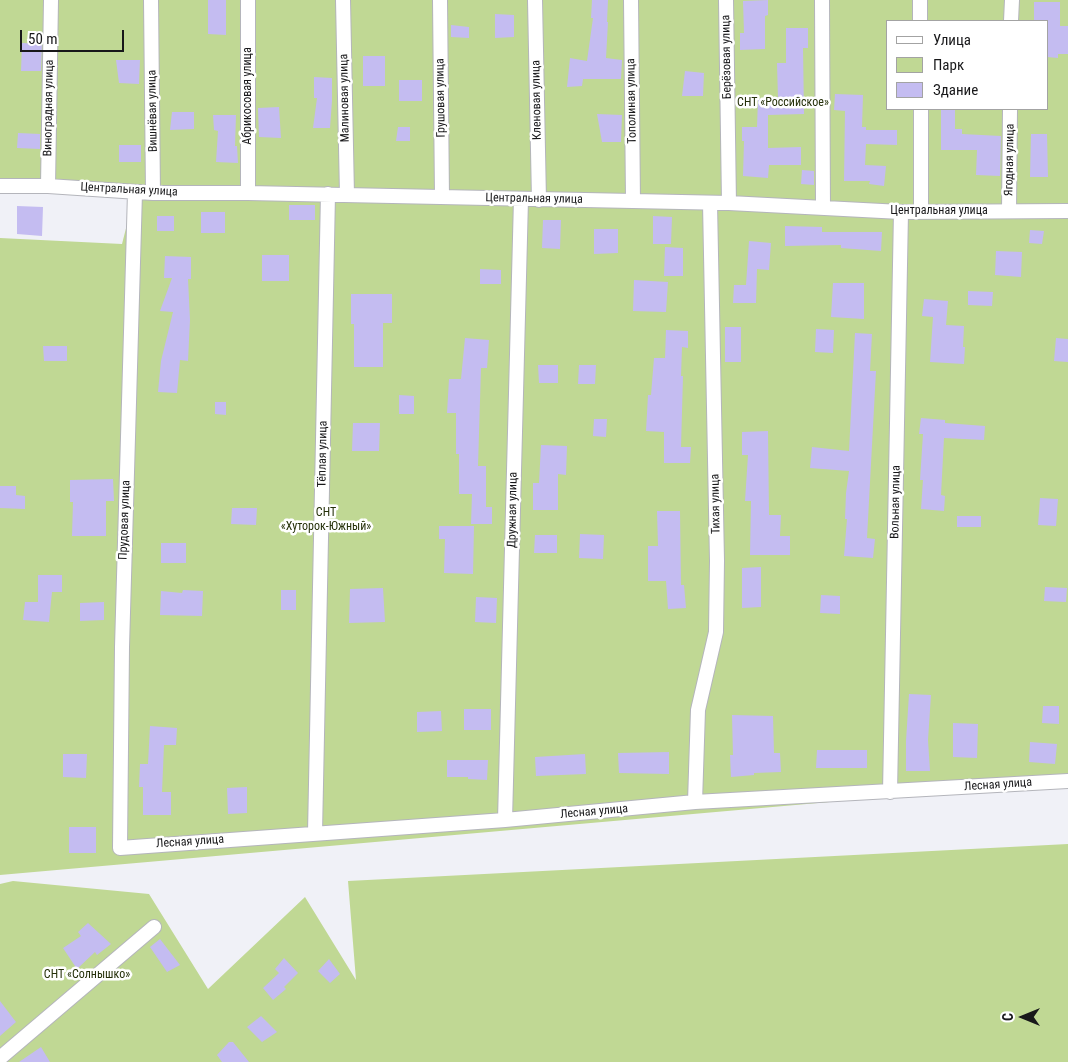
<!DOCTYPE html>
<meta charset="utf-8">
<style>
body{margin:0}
#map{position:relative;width:1068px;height:1062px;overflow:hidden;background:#f0f1f7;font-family:"Roboto Condensed",sans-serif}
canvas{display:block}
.legend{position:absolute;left:886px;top:20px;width:162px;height:90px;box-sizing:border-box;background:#fff;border:1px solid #a3a3a3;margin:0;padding:6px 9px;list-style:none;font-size:15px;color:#18181a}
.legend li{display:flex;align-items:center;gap:10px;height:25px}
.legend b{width:25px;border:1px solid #a3a3a3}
.north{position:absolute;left:998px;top:992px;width:50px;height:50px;-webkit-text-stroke:4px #fff;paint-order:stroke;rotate:270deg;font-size:14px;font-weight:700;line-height:20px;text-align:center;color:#18181a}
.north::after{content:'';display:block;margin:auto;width:18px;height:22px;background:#18181a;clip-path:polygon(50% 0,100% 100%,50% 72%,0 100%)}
.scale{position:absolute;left:20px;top:30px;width:104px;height:22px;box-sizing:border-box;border:2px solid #18181a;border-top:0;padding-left:6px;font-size:15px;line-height:18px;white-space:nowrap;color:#18181a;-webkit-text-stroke:4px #fff;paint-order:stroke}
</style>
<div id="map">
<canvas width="1068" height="1062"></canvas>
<ul class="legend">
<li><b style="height:6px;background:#fff"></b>Улица</li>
<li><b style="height:14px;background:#c0d894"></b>Парк</li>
<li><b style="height:14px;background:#c4bcf1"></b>Здание</li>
</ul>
<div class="north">С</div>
<div class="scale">50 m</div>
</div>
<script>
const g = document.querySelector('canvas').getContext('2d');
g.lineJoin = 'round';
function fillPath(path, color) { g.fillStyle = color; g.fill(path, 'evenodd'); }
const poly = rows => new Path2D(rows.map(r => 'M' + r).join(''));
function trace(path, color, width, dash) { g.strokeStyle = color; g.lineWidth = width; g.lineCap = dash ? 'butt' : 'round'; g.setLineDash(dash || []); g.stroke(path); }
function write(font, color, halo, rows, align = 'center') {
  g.font = font + ' "Roboto Condensed",sans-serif'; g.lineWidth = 5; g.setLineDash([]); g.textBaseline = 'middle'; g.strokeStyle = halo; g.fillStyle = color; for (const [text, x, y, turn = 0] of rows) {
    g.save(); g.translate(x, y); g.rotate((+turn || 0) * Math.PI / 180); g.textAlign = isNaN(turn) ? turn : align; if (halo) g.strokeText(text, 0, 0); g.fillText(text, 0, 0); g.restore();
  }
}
fillPath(poly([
 [0,0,1068,0,1068,781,0,875,0,238,122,244,135,193,0,186],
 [887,21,1047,21,1047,109,887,109],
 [1068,844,1068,1062,0,1062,0,884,13,881,149,894,208,989,305,897,356,980,348,881]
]), '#c0d894');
fillPath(poly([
 [208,0,226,0,226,35,208,34],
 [592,0,608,0,607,22,608,22,606,58,622,60,621,79,583,79,582,86,567,87,570,58,587,61,593,18,591,18],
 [768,0,768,15,765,16,765,49,740,50,740,33,744,33,743,1],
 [1034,2,1060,2,1060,26,1068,26,1068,54,1058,54,1058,58,1047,57,1047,21,1034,21],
 [495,14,514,15,514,37,495,38],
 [451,25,469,27,469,38,451,37],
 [786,28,808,28,808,48,803,48,804,114,768,115,768,148,801,147,801,165,769,165,768,178,743,176,744,141,742,141,742,127,757,127,758,99,778,99,777,63,786,63],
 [22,43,42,44,41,71,21,71],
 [363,56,385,56,385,86,363,86],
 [116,60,140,60,139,84,119,83],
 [685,71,704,73,703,96,682,96],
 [314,77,332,78,332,101,330,128,313,128,317,98,314,98],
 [399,80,422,80,422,101,399,101],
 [835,94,863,95,862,127,866,127,866,130,897,130,897,145,866,144,865,165,886,166,884,186,869,184,870,181,844,181,845,111,834,110],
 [279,107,281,138,259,137,258,108],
 [941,109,955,109,955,129,962,129,962,134,1001,136,1000,176,976,175,977,150,941,150],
 [172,112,194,112,194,129,170,130],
 [597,114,622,115,621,142,602,142],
 [213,115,236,115,235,146,237,146,238,163,216,162,218,131,214,130],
 [398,127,410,127,410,141,396,141],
 [18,133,40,134,40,149,17,148],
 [1031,134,1047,134,1048,177,1030,177],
 [119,145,141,145,141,162,119,162],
 [802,170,814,171,814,185,801,184],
 [289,205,315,205,315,220,289,220],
 [17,206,43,207,42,236,17,234],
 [201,212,225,212,225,233,201,233],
 [157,216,174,216,174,231,157,231],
 [653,216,672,217,671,244,653,244],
 [543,220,561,220,560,249,542,248],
 [785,226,822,227,822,232,882,232,881,251,841,248,841,245,785,246],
 [594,229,618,229,618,253,594,254],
 [1030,230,1044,231,1042,244,1029,243],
 [749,241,771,243,769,270,757,269,756,303,733,303,734,285,746,285],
 [665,247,683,248,683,276,664,276],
 [996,251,1022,252,1021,277,995,275],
 [262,255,289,255,289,281,262,281],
 [165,256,191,257,191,279,188,279,190,320,188,361,180,360,177,393,158,392,161,361,173,312,160,311,172,278,164,278],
 [480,269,501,270,501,284,480,284],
 [634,280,668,282,666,312,633,311],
 [833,283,864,283,864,319,831,317],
 [968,291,993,292,992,306,968,305],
 [351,294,392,294,392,323,383,323,383,367,354,367,354,324,351,324],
 [924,299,948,301,946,325,964,326,963,347,965,347,964,364,930,362,933,317,922,316],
 [725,327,741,327,741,362,725,362],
 [816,329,834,330,833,353,815,352],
 [666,330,688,331,688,348,682,347,681,376,683,376,681,447,691,447,690,463,664,463,664,432,646,431,648,395,651,395,654,358,665,358],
 [855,333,872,334,870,371,876,371,867,538,875,539,873,558,844,556,847,519,845,519,846,493,849,471,810,468,812,447,849,451],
 [465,338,489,340,487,368,481,368,478,466,486,466,486,507,492,507,492,524,471,524,472,494,459,494,459,454,456,454,456,413,447,413,449,379,461,379],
 [1056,338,1068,339,1068,362,1054,361],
 [43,346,67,346,67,361,44,361],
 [538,365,558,365,558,383,539,383],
 [579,365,596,365,595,384,578,384],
 [399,395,414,396,414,414,399,414],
 [215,402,226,402,226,415,215,414],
 [921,418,945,420,945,423,985,426,984,440,944,438,941,495,945,496,944,511,921,509,923,480,920,480,923,434,919,434],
 [594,419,607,419,606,437,593,436],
 [353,423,380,423,379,451,352,451],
 [768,431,769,515,781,515,780,536,790,536,790,555,750,555,751,501,745,501,748,455,742,455,742,432],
 [541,445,567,446,566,475,558,474,558,510,533,510,533,483,539,483],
 [113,479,114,501,106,501,106,536,72,536,73,502,70,502,70,480],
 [0,486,16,486,16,495,25,496,25,509,0,508],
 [1040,498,1058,499,1056,526,1038,525],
 [232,508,257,508,256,525,231,524],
 [657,511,680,511,681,585,684,585,686,608,668,609,666,581,648,581,648,546,658,546],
 [957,516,981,516,981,527,957,527],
 [439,526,474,526,473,574,444,573,445,539,439,539],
 [580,534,604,535,603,559,579,558],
 [535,535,557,535,557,553,534,553],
 [161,543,186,543,186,563,161,563],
 [761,567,761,607,742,608,742,568],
 [38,575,62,575,62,592,52,592,49,622,23,620,25,602,38,602],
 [1045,587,1067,588,1066,602,1044,601],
 [383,588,385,622,349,623,350,589],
 [183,590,203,591,202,616,160,615,161,591,182,593],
 [281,590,296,590,296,610,281,610],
 [821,595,840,596,840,614,820,613],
 [476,597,497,598,496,623,475,622],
 [104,602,104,620,80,621,80,603],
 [909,694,931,695,928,740,930,771,906,771,906,741],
 [1043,706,1059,706,1059,724,1042,723],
 [464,709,491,709,491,730,464,730],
 [441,711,442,731,417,732,417,712],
 [732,715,773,716,774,753,780,753,781,772,754,773,754,775,731,777,730,755,733,755],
 [953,723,978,724,977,758,953,757],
 [150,726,177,728,176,745,164,745,162,792,171,792,171,815,143,815,143,787,139,787,140,764,148,764],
 [1030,742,1057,744,1055,764,1029,762],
 [817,750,867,750,867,768,816,768],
 [669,752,669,774,619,773,618,753],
 [63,754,87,754,86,778,63,777],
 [585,754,586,774,536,776,535,757],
 [447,760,488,760,487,780,468,779,468,777,447,777],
 [247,787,247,813,228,814,227,788],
 [69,827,96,827,96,853,69,853],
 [88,923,111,944,97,955,95,952,77,969,63,948,81,936,78,932],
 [160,939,180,965,167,972,150,947],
 [284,958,298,973,284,987,286,989,273,1000,263,988,279,973,275,969],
 [329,959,340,974,330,983,318,971],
 [0,1001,16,1022,0,1036],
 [261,1016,277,1032,262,1042,247,1027],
 [229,1042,233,1042,249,1062,222,1062,217,1055],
 [41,1047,50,1062,19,1062]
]), '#c4bcf1');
const minor = poly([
 [151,0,153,193],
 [248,0,248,193],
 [343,0,347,195],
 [440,0,442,197],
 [535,0,539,200],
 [631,0,633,201],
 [726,0,729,203],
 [822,0,823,207],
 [920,0,920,21],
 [1011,21,1012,0],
 [921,109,921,212],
 [0,186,48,186,153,193,248,193,729,203,901,212,1068,211],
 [48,186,51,0],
 [135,192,122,647,120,848,505,820,695,802,1068,781],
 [1009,211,1010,109],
 [890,792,901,212],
 [695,802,698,710,716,632,717,561,710,203],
 [505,820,521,199],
 [315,833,328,194],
 [0,1058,154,927]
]);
trace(minor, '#b4b5bb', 16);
trace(minor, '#fff', 14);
write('12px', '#18181a', '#fff', [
 ["Берёзовая улица",727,57,-91],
 ["Абрикосовая улица",248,96,-90],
 ["Малиновая улица",345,98,-91],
 ["Грушовая улица",441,98,-91],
 ["Кленовая улица",537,100,-91],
 ["Тополиная улица",632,101,-91],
 ["Виноградная улица",49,108,-89],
 ["Вишнёвая улица",153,111,-91],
 ["Ягодная улица",1010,160,-89],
 ["Центральная улица",129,190,3],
 ["Центральная улица",534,199,1],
 ["Центральная улица",939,211],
 ["Тёплая улица",323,454,-89],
 ["Вольная улица",896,502,-89],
 ["Тихая улица",716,504,-91],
 ["Дружная улица",513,510,-89],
 ["Прудовая улица",125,520,-88],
 ["Лесная улица",998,785,-4],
 ["Лесная улица",594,812,-5],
 ["Лесная улица",190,842,-4]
]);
write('12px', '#253009', '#fff', [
 ["СНТ «Российское»",783,103],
 ["СНТ",326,513],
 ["«Хуторок-Южный»",326,527],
 ["СНТ «Солнышко»",87,975]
]);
</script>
